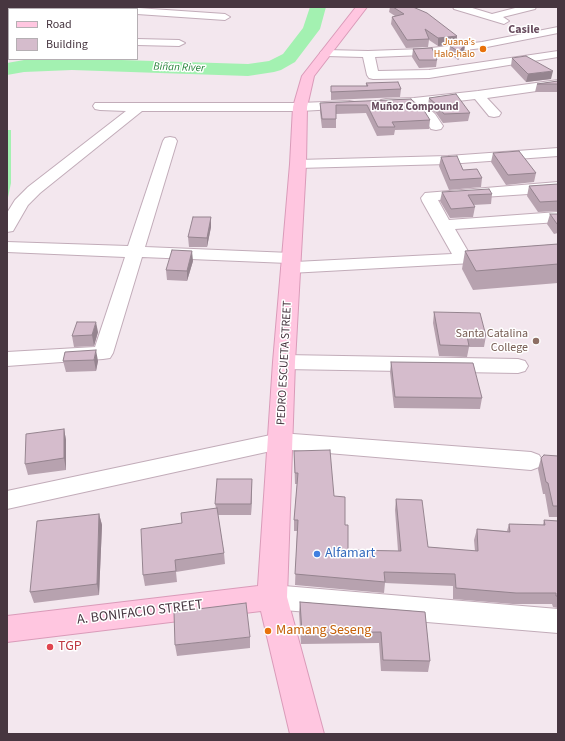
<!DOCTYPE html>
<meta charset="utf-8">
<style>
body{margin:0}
#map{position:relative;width:565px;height:741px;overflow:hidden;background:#f3e7ee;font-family:"Source Sans 3",sans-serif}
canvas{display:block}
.frame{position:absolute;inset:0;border:8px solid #473640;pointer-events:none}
.legend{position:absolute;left:8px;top:8px;width:130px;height:52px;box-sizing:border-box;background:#fff;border:1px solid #b5afb3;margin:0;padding:5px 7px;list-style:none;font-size:12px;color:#473640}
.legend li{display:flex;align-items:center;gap:8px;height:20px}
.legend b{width:20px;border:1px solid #b5afb3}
</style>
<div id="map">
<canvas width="565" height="741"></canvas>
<div class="frame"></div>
<ul class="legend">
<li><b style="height:5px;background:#ffc6e0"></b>Road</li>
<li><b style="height:11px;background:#d5bccc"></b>Building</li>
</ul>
</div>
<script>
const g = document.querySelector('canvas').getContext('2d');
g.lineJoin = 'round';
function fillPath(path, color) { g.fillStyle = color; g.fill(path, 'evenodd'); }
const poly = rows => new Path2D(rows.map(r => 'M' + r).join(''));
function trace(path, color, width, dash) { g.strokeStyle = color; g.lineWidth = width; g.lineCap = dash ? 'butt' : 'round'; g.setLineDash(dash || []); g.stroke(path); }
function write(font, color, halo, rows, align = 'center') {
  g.font = font + ' "Source Sans 3",sans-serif'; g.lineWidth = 3; g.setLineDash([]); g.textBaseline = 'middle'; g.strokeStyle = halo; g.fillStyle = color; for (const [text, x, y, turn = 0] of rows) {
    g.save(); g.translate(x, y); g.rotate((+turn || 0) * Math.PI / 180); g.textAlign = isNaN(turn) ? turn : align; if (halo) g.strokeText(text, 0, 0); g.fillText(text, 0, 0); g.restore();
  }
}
fillPath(poly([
 [7,130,11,130,11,183,7,202]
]), '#a3f1b1');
fillPath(poly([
 [310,7,326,7,320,29,295,62,281,70,274,72,248,76,72,70,24,72,7,75,7,63,24,60,90,59,248,64,269,61,283,54,303,28,310,7]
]), '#a3f1b1');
const street = poly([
 [97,7,115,7,116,9,97,9,97,7],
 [453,7,469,7,492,14,519,7,536,7,535,9,503,17,509,21,504,24,454,9,453,7],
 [137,8,225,14,230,17,225,20,137,14,137,9,133,9,137,8],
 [558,27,558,33,482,48,423,55,375,57,378,71,429,70,558,51,558,57,429,78,373,79,369,78,367,75,363,57,326,56,322,55,320,53,322,51,326,50,368,51,423,49,482,42,558,27],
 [137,39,179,40,185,43,179,46,137,45,137,39],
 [7,50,9,50,9,57,7,57,7,50],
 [558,80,558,88,487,98,501,113,499,116,494,117,489,116,475,99,425,105,435,114,443,126,441,129,436,130,431,129,425,120,411,106,386,107,381,106,379,103,381,100,386,99,414,98,478,91,558,80],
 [349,101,354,102,356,105,354,108,300,111,142,111,40,193,28,205,13,231,7,232,7,213,15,200,28,187,126,111,100,110,95,109,93,106,95,103,300,103,349,101],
 [170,137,175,138,177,141,145,247,291,253,297,254,300,258,295,262,452,254,422,201,421,198,425,193,558,182,558,192,438,200,449,220,558,212,558,222,455,229,469,253,491,252,497,253,500,257,497,261,491,262,290,273,284,272,281,268,284,264,288,263,142,257,113,353,110,358,103,359,7,366,7,352,95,347,125,257,7,252,7,242,128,246,163,141,165,138,170,137],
 [558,148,558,156,448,164,298,168,293,167,291,164,293,161,298,160,448,156,558,148],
 [284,355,518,359,525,361,528,366,525,371,518,373,284,369,277,367,274,362,277,357,284,355],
 [280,433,531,452,539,455,543,461,539,467,531,470,280,449,7,509,7,491,280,433],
 [272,585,558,609,558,633,272,609,262,605,258,597,262,589,272,585]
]);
const secondary = poly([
 [356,7,367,7,314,76,307,107,306,164,295,362,287,597,324,734,290,734,261,611,7,642,7,616,258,586,273,362,290,164,293,107,302,76,356,7]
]);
trace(street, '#c2acb9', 2);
trace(secondary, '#da9bb9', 2);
fillPath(street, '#fff');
fillPath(secondary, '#ffc6e0');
fillPath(poly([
 [390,7,413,7,457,36,456,44,438,46,429,40,428,47,406,48,391,24,392,17,395,16,389,12],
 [465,44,464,52,458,60,449,53,450,46],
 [413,49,437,60,436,67,419,68,412,57],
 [512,58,551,79,526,82,511,66],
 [558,81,558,92,535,92,537,84],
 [366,83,401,89,400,97,331,100,331,86,366,86],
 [429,98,470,113,468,121,443,123,436,113,428,106],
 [411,99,430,120,429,129,395,130,394,135,377,136,366,113,336,114,336,128,322,128,320,112,320,103],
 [493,153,536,173,534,182,506,185,491,162],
 [441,157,463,170,482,178,481,187,449,190,439,166],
 [558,184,558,211,538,212,527,196,529,186],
 [442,192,492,194,491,204,473,205,475,207,473,217,450,218,440,201],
 [550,214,558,214,558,233,554,234,547,224],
 [211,217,211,227,207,247,189,247,188,237],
 [558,244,558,283,473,290,462,269,465,251],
 [193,261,187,281,167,280,166,270],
 [434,312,486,336,484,347,469,347,467,357,439,356,433,323],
 [98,332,94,346,74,347,72,336],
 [65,352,98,361,96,371,66,372,63,361],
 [391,362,482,398,480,409,394,408,390,372],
 [64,429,66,440,66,470,28,475,25,464],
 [294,451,334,496,345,525,348,550,398,551,395,510,396,499,428,547,475,551,474,540,477,529,507,531,509,524,543,525,544,520,558,521,558,608,553,607,552,604,513,604,453,599,453,586,385,583,384,593,295,585,297,531,294,531,294,520,297,484,295,484],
 [558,456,558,517,549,517,545,494,543,494,538,469,541,458],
 [252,479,252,490,251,515,218,515,224,553,225,564,176,572,177,582,145,586,143,575,182,523,216,508,215,504],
 [99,514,102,525,99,595,34,603,30,592],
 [300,602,425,612,430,661,428,672,381,671,379,643,301,644,299,613],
 [250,637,250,648,177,656,175,645]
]), '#b7a2af');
fillPath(poly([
 [457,36,456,44,438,46,438,38],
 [465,44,464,52,458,60,459,52],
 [553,71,551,79,526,82,528,74],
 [211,217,211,227,207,247,207,238],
 [192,251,193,261,187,281,187,271],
 [96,322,98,332,94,346,92,335],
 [96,350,98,361,96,371,94,360],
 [64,429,66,440,66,470,64,458],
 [252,479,252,490,251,515,251,504],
 [99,514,102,525,99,595,97,584]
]), '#95848f');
const building = poly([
 [393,7,413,7,427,13,457,36,438,38,425,29,429,39,407,40,392,17,404,14,393,7],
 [465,44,459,52,450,46,465,44],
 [432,48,437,60,419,60,413,49,432,48],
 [526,56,553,71,528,74,512,58,526,56],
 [558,81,558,84,537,84,558,81],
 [398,82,401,89,331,92,331,86,368,86,366,83,398,82],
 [456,94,470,113,444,114,437,105,429,98,456,94],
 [411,99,425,112,430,120,392,122,395,127,378,127,367,105,336,105,336,119,322,119,320,103,411,99],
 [519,151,536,173,508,175,493,153,519,151],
 [457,156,463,170,477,169,482,178,450,180,441,157,457,156],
 [558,184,558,201,540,202,529,186,558,184],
 [489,189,492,194,468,195,475,207,451,209,442,192,489,189],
 [550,214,558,214,558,224,557,224,550,214],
 [193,217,211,217,207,238,188,237,193,217],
 [558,244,558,264,476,271,465,251,558,244],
 [172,250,192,251,187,271,166,270,172,250],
 [434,312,480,313,486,336,467,336,469,346,440,345,434,312],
 [77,322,96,322,92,335,72,336,77,322],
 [96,350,94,360,63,361,65,352,96,350],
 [391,362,473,363,482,398,395,397,391,362],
 [64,429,64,458,25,464,26,434,64,429],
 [330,450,334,496,345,497,345,525,348,525,348,550,401,551,396,499,422,500,428,547,478,551,477,529,510,532,509,524,545,525,544,520,558,521,558,596,556,596,556,593,516,593,456,588,455,574,384,572,385,582,295,574,298,520,294,520,298,473,295,473,294,451,330,450],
 [544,455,558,456,558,506,553,506,548,483,546,482,541,458,544,455],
 [217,479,252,479,251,504,215,504,217,479],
 [217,508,224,553,175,560,176,571,143,575,141,529,182,523,181,513,217,508],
 [99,514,97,584,30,592,37,521,99,514],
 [300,602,425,612,430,661,383,660,381,632,302,633,300,602],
 [246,603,250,637,175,645,174,612,246,603]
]);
fillPath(building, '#d5bccc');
trace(building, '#95848f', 1);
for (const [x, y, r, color] of [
 [483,49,4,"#e8710a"],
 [536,341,4,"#8d6e63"],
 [317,554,4,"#3f7fe0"],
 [268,631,4,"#e8710a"],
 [50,647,4,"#e0444e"]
]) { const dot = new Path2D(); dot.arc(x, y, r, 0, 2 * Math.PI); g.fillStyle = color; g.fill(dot); trace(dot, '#fff', 1.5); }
write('10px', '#c56008', '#fff', [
 ["Juana's",475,43],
 ["Halo-halo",475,55]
], 'right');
write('italic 11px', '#258238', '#fff', [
 ["Biñan River",179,68,2]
]);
write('bold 11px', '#694d5f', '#fff', [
 ["Muñoz Compound",415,108]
]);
write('bold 12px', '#694d5f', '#fff', [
 ["Casile",524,30]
]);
write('12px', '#785e54', '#fff', [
 ["Santa Catalina",528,334],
 ["College",528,348]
], 'right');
write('12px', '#473640', '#fff', [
 ["PEDRO ESCUETA STREET",285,363,-87]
]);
write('14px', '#366cbe', '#fff', [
 ["Alfamart",325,554]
], 'left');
write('14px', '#473640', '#fff', [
 ["A. BONIFACIO STREET",140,613,-7]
]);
write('14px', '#c56008', '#fff', [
 ["Mamang Seseng",276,631]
], 'left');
write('14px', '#be3a42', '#fff', [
 ["TGP",58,647]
], 'left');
</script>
